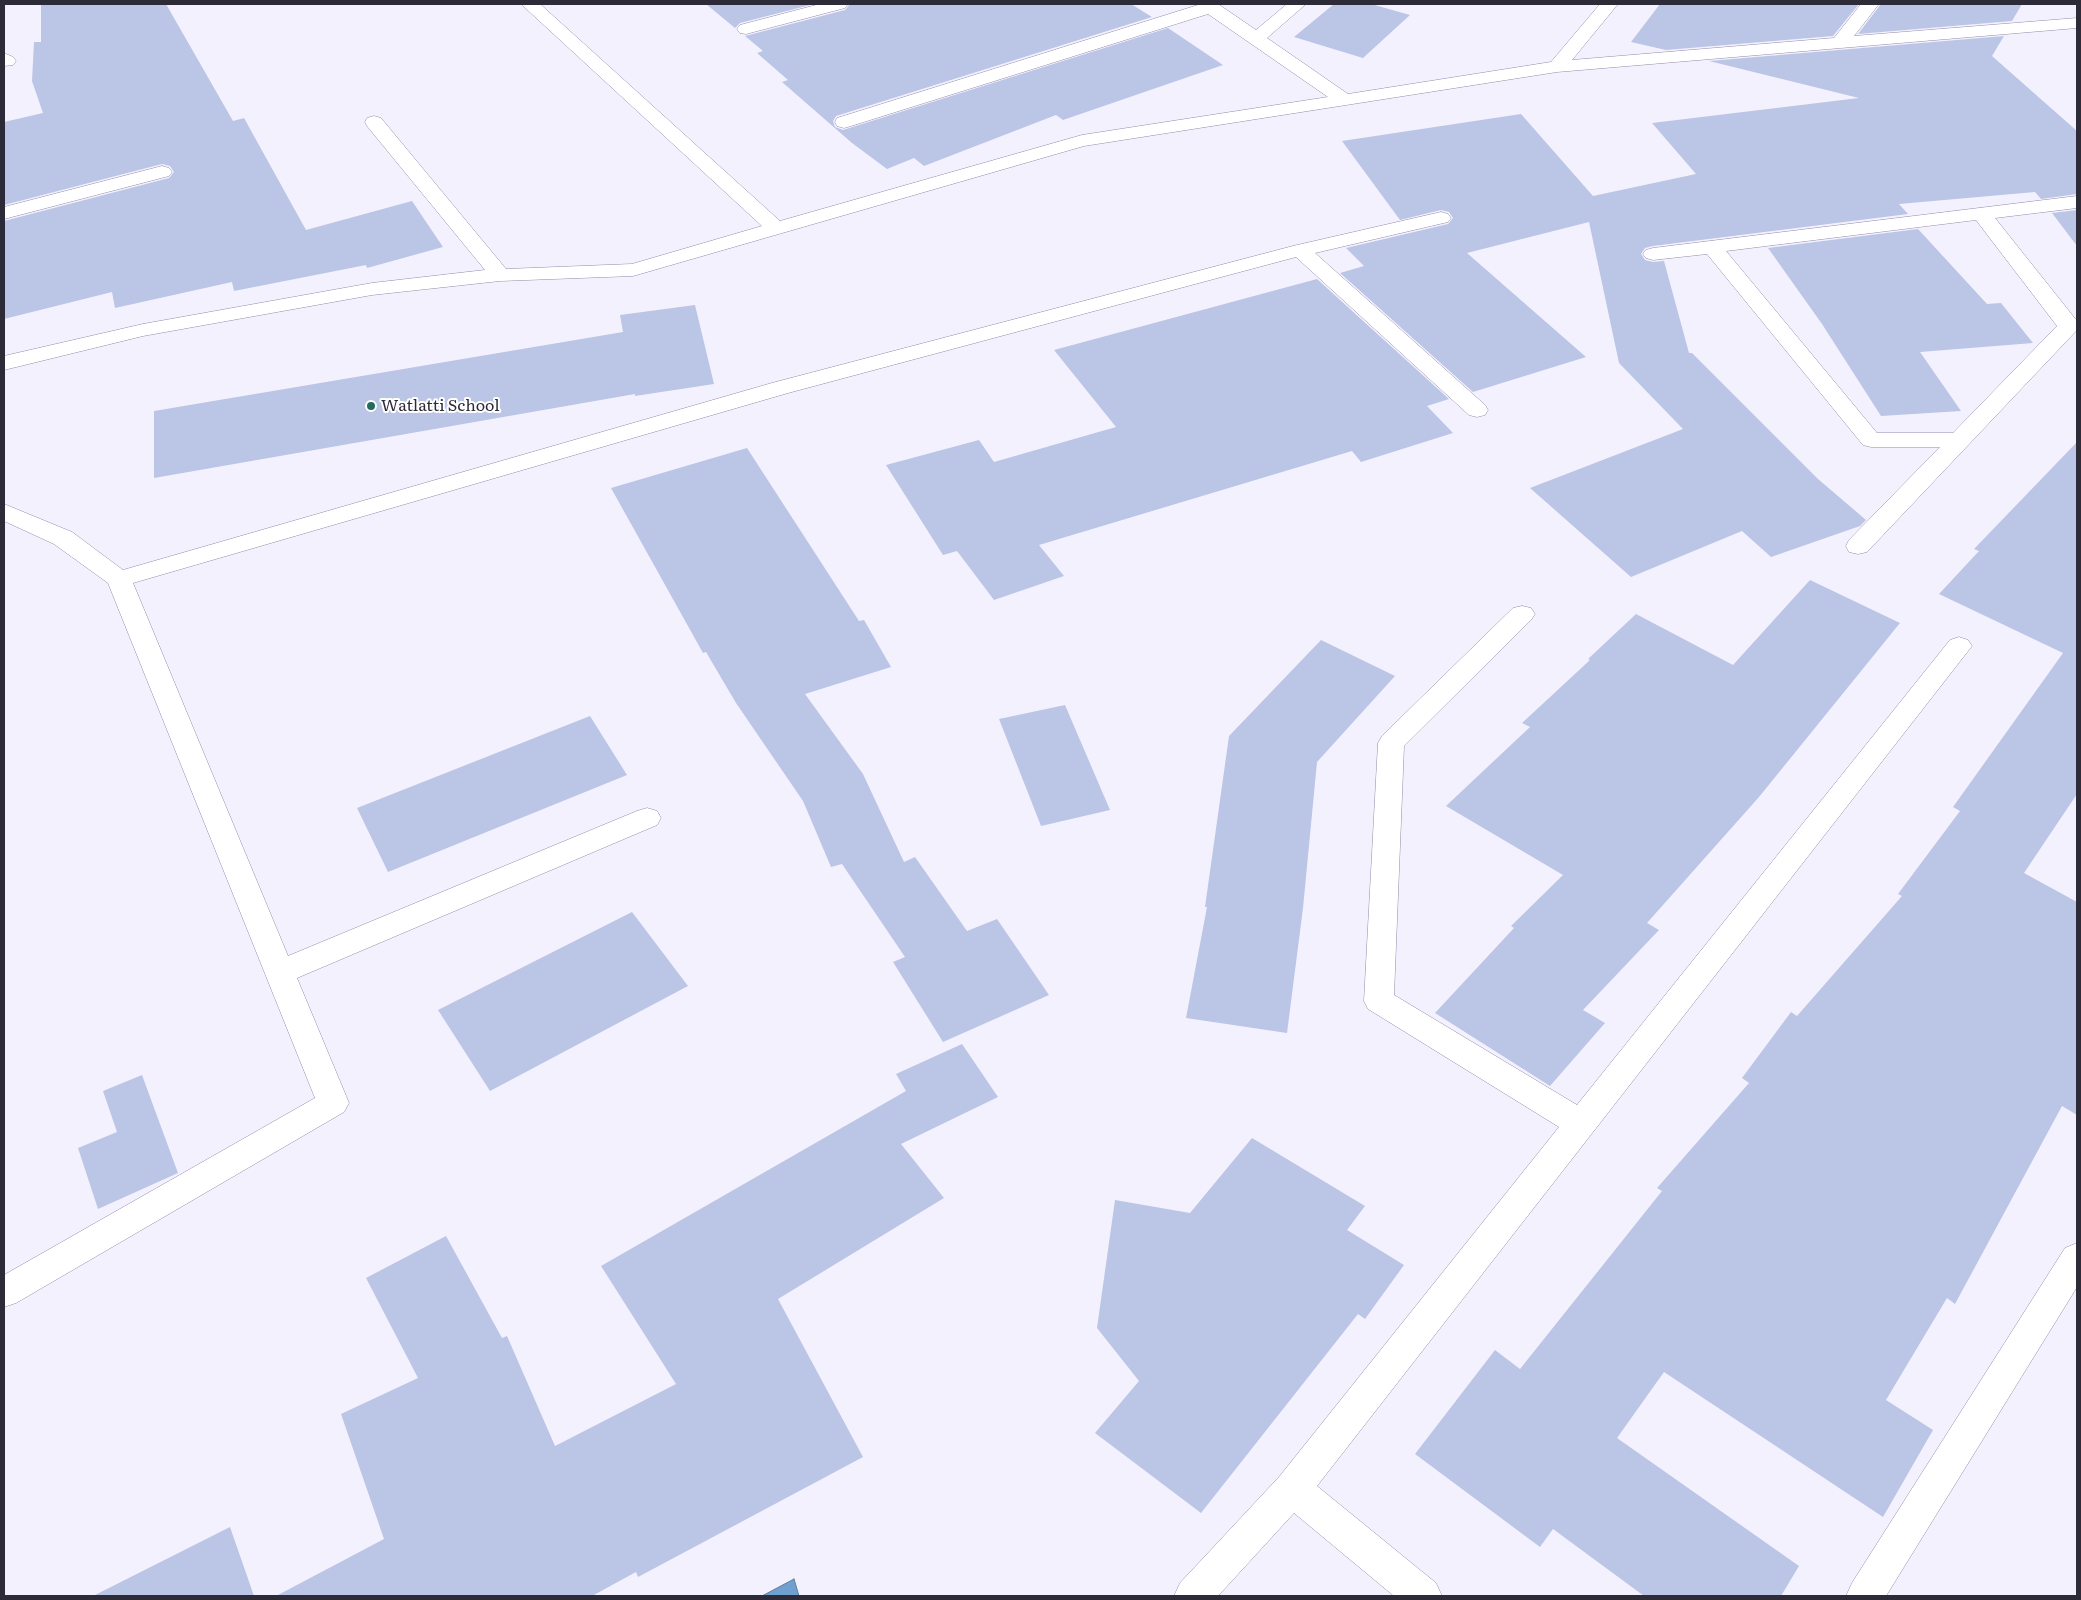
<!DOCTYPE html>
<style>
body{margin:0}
#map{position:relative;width:2081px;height:1600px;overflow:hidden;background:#f4f1ff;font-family:Literata,serif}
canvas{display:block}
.frame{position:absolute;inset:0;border:5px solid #2e2b38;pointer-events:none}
</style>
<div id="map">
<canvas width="2081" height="1600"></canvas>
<div class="frame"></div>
</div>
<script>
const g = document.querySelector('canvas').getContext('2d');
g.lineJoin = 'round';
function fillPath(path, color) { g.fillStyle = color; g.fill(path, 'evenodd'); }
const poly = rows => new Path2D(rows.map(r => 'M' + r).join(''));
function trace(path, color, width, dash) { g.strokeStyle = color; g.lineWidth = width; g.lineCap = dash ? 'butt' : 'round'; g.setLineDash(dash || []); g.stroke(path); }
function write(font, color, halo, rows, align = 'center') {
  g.font = font + ' Literata,serif'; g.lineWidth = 4; g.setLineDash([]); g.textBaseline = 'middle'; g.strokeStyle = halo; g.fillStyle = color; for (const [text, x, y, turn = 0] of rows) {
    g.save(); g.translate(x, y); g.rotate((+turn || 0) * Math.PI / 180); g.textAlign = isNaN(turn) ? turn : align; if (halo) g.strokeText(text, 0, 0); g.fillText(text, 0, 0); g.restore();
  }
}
const water = poly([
 [794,1579,799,1596,762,1596,794,1579]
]);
fillPath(water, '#6fa0cf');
trace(water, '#5c7da2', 1);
fillPath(poly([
 [41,4,166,4,233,121,244,118,306,230,412,201,443,247,367,268,366,265,234,291,232,282,115,308,112,292,4,319,4,221,169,178,174,172,170,166,162,164,4,205,4,122,43,113,32,81,34,42,41,42],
 [706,4,814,4,740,23,735,28],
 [850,4,1131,4,1152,17,836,116,833,121,835,127,843,130,1168,28,1223,65,1063,120,1056,115,924,166,914,158,887,169,852,143,782,82,788,80,757,53,763,51,745,36,845,10],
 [1334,4,1371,4,1410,15,1363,58,1294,37],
 [1660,4,1859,4,1833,36,1666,50,1631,42],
 [1881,4,2022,4,2012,21,1858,34],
 [2004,36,1992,56,2077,131,2077,194,2041,199,2035,192,1899,204,1908,214,1653,246,1645,248,1641,254,1645,260,1653,262,1664,261,1689,353,1692,353,1818,479,1866,520,1860,526,1771,557,1742,531,1631,577,1530,488,1683,429,1619,363,1589,222,1467,253,1586,357,1473,392,1340,273,1364,266,1346,248,1448,224,1453,218,1449,212,1441,210,1400,220,1342,141,1521,114,1593,196,1696,174,1652,123,1859,98,1709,61],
 [2077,210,2077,246,2052,213],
 [1918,229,1987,304,2001,303,2033,343,1920,352,1961,411,1881,416,1822,324,1768,248],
 [1317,279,1449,399,1427,406,1453,433,1361,462,1352,451,1039,545,1064,576,994,600,957,551,943,555,886,465,979,440,994,462,1116,427,1054,350],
 [695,305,714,384,635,396,635,394,154,478,154,411,623,332,620,315],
 [2077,442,2077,794,2024,873,2077,902,2077,1115,2062,1106,1955,1304,1947,1298,1886,1400,1933,1430,1883,1517,1664,1372,1617,1438,1799,1566,1781,1596,1644,1596,1553,1529,1540,1547,1415,1454,1495,1350,1520,1369,1662,1191,1657,1188,1749,1083,1742,1078,1791,1012,1797,1016,1902,896,1898,894,1960,811,1953,807,2063,653,1939,594,1979,551,1974,549],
 [747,448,859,621,864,620,891,667,805,694,863,774,904,862,915,857,967,931,997,919,1049,995,943,1042,893,962,905,957,842,864,831,867,803,801,736,703,706,652,703,653,611,488],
 [1810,580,1900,623,1759,797,1647,923,1659,930,1583,1010,1605,1023,1550,1086,1435,1013,1514,928,1511,926,1563,875,1446,806,1530,727,1522,723,1590,660,1588,659,1636,614,1733,665],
 [1321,640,1395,676,1317,762,1303,908,1287,1033,1186,1018,1207,907,1205,907,1229,736],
 [1065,705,1110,810,1041,826,999,719],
 [590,716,627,775,388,872,357,808],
 [632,912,688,986,490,1091,438,1010],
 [962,1044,998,1097,901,1144,944,1198,778,1299,863,1457,638,1577,636,1572,592,1596,276,1596,384,1539,341,1414,418,1378,366,1278,446,1236,502,1338,507,1336,555,1446,676,1384,601,1266,906,1091,896,1074],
 [142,1075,178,1173,98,1209,78,1148,117,1132,103,1091],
 [1252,1138,1365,1206,1347,1230,1404,1265,1365,1319,1358,1314,1201,1513,1095,1433,1139,1381,1097,1328,1115,1200,1190,1213],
 [230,1527,254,1596,93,1596]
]), '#bbc5e5');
const minor = poly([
 [521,4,540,4,780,221,1082,135,1328,97,1208,14,851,126,844,128,837,126,835,122,837,118,1198,5,1197,4,1218,4,1256,30,1287,4,1306,4,1267,38,1348,94,1551,62,1600,4,1618,4,1572,60,1834,38,1861,4,1879,4,1854,36,2077,18,2077,28,1557,72,1084,146,633,276,500,281,372,295,143,336,4,370,4,356,143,324,372,283,485,270,367,126,365,122,367,118,374,116,381,118,506,269,632,264,762,226,521,4],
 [820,4,848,4,845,8,746,34,740,33,737,29,740,25,820,4],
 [4,53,13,57,16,61,13,65,4,66,4,53],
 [162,166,169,168,172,172,169,176,4,219,4,207,162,166],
 [2077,196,2077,208,1995,218,2077,321,2077,330,1867,552,1858,554,1849,552,1846,546,1849,540,1940,447,1871,447,1863,445,1707,254,1653,260,1646,258,1643,254,1646,250,1653,248,2077,196],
 [1976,220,2057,326,1953,433,1877,433,1726,251,1976,220],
 [1441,212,1448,214,1451,218,1448,222,1315,253,1485,405,1488,410,1485,415,1477,417,1469,415,1296,257,788,393,133,583,288,956,637,811,647,808,657,811,661,818,657,825,297,978,349,1103,344,1112,16,1303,4,1307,4,1275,315,1098,108,583,54,544,4,521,4,504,72,532,123,570,772,383,1293,246,1441,212],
 [1522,606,1531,608,1535,614,1531,620,1404,746,1394,995,1577,1105,1950,640,1959,637,1968,640,1972,646,1317,1486,1436,1583,1442,1596,1394,1596,1294,1513,1218,1596,1174,1596,1180,1583,1279,1477,1559,1127,1368,1009,1364,1001,1378,743,1382,736,1513,608,1522,606],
 [2077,1243,2077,1287,1886,1596,1846,1596,1852,1583,2065,1248,2077,1243]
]);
trace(minor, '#928baa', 1);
fillPath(minor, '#fff');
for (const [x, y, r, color] of [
 [371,406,5,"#256a5d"]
]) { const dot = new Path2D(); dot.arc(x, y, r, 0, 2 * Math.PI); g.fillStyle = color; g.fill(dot); trace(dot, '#fff', 2); }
write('16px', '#2e2b38', '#fff', [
 ["Watlatti School",381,406]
], 'left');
</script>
